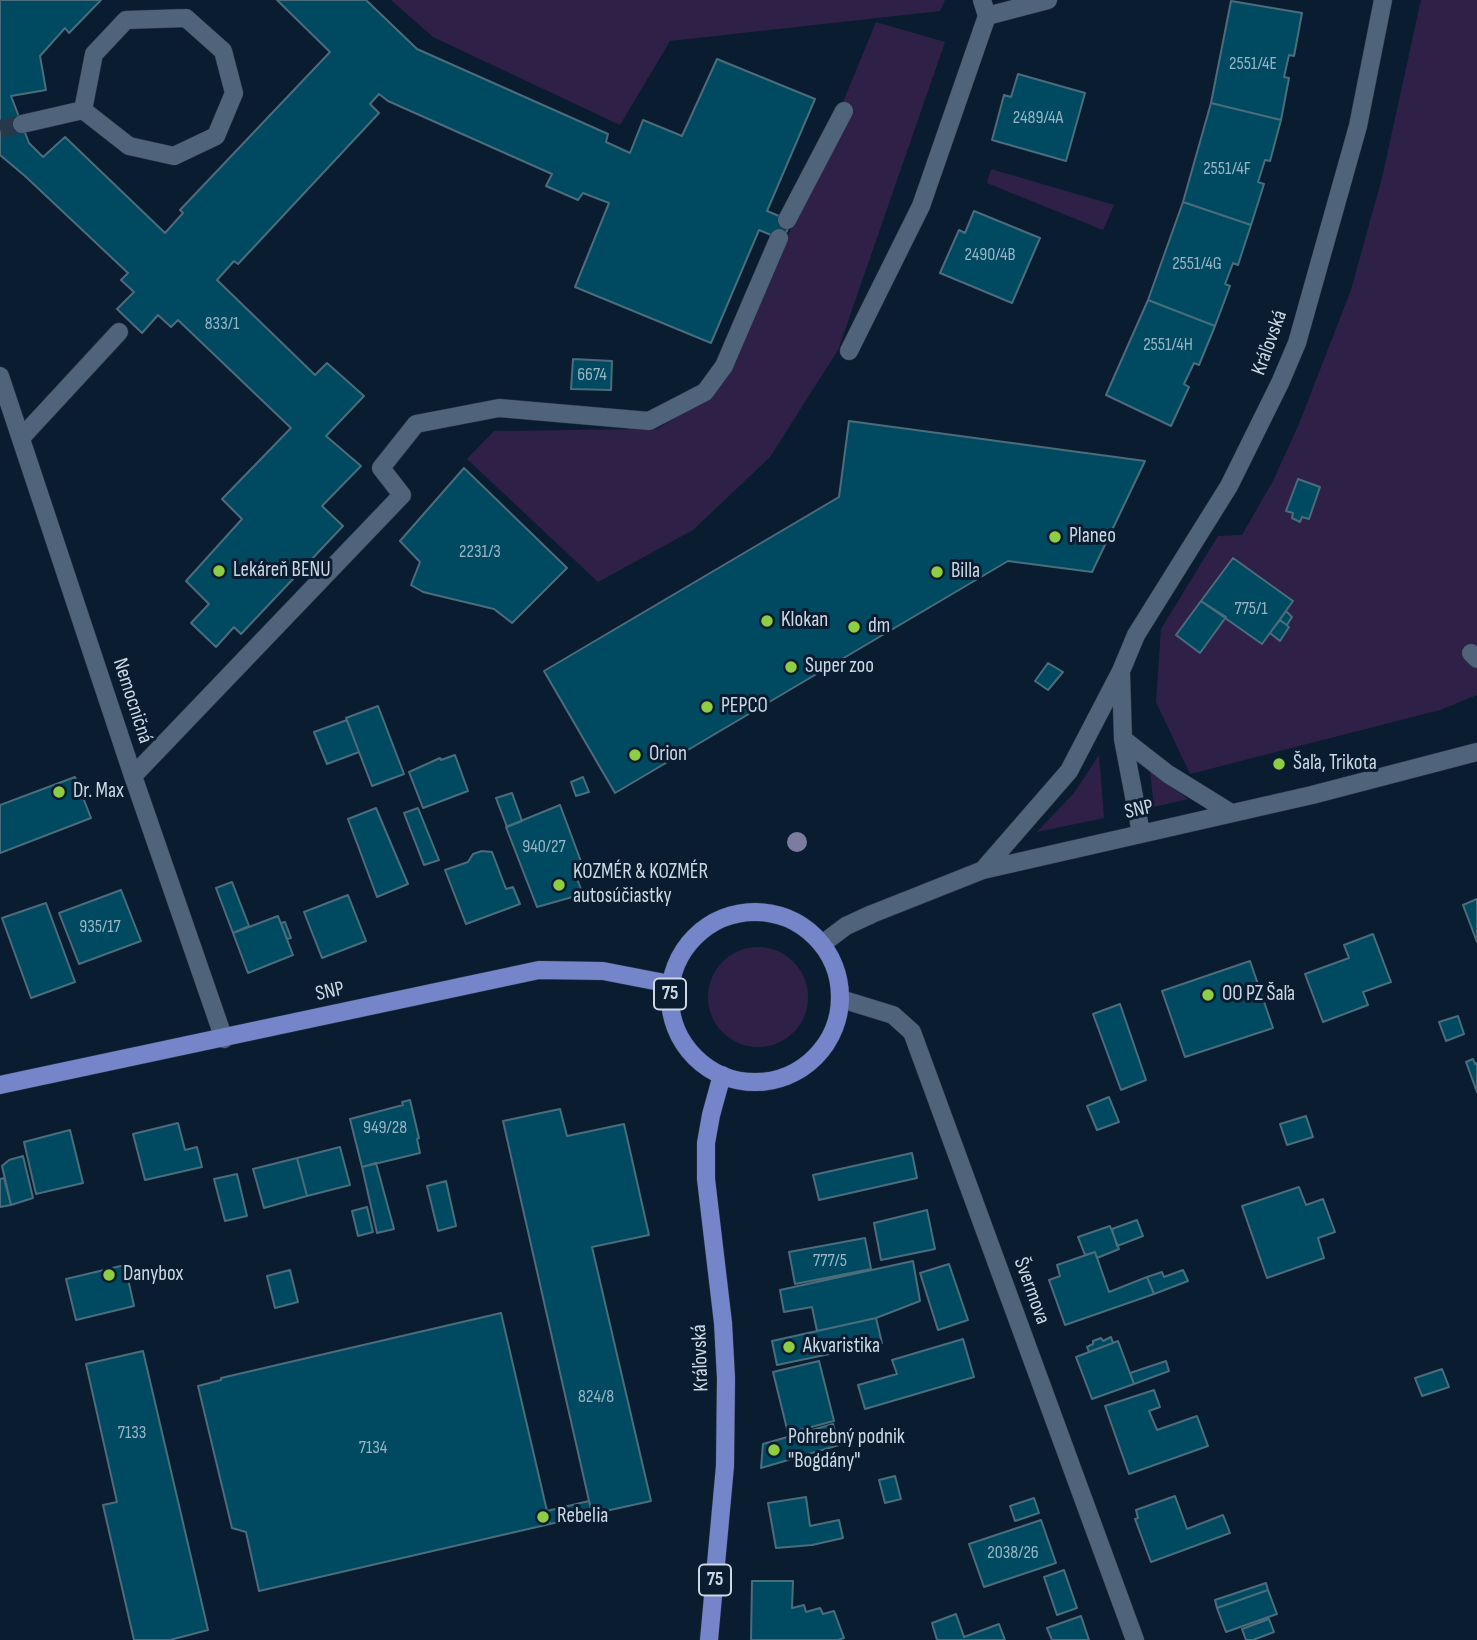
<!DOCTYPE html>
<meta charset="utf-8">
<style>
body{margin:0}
canvas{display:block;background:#0a1c30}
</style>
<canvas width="1477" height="1640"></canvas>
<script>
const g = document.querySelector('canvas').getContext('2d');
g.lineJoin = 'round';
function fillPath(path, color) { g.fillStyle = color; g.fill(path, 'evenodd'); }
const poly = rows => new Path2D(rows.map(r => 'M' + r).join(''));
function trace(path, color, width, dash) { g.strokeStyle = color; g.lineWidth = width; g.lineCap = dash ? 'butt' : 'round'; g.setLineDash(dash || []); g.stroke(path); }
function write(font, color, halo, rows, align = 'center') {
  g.font = font + ' "Sofia Sans Condensed",sans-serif'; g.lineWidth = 6; g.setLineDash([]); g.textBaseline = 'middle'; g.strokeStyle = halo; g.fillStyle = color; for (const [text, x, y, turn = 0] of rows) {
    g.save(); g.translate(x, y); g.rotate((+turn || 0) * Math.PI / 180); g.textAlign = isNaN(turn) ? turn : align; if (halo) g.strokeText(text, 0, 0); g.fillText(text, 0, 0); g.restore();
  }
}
fillPath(poly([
 [391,0,945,0,940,11,670,41,620,125,433,37],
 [1421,0,1477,0,1477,695,1440,710,1190,774,1156,702,1161,629,1218,536,1242,535,1273,481,1299,424,1351,290,1382,178],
 [876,22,945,42,838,350,770,457,693,530,598,582,467,459,494,431,657,429,714,395,736,362],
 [991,169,1114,205,1103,230,987,183],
 [1099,755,1104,818,1037,832,1074,793],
 [1150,771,1188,799,1154,807],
 '708 997a50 50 0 1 1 100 0a50 50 0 1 1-100 0Z'
]), '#2f2047');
const building = poly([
 [0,0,101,0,69,33,65,28,40,56,46,90,11,96,29,143,43,157,65,137,165,233,183,213,180,210,330,52,277,0,366,0,417,49,608,134,606,142,630,153,643,120,682,136,717,59,815,99,767,211,791,221,783,240,759,230,711,343,575,287,609,203,583,193,578,200,546,186,552,174,388,101,379,94,370,104,379,113,238,264,234,261,217,280,315,375,327,363,364,396,326,436,361,466,322,506,343,526,241,634,234,627,216,647,191,623,209,604,186,581,242,519,222,499,291,428,178,320,171,327,158,315,142,333,117,309,134,292,121,280,128,273,25,176,0,155,0,0],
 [1231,1,1302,13,1294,56,1289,55,1284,77,1289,78,1281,120,1211,103,1231,1],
 [1018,74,1085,93,1066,161,992,140,1004,95,1011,97,1018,74],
 [1211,103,1281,120,1270,161,1265,160,1258,182,1264,184,1251,225,1183,202,1211,103],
 [1183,202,1251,225,1238,265,1233,263,1227,279,1225,284,1230,286,1215,326,1148,300,1183,202],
 [974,211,1040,238,1012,303,940,273,959,230,965,233,974,211],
 [1148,300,1215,326,1199,365,1194,363,1184,384,1189,387,1171,426,1106,395,1148,300],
 [573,359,612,361,611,390,571,389,573,359],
 [849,421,1145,461,1092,572,1008,561,615,793,544,671,839,497,849,421],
 [464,468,567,568,512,623,494,609,423,592,411,585,420,562,400,541,464,468],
 [1298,479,1320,487,1309,519,1302,517,1300,522,1292,518,1293,513,1286,511,1298,479],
 [1233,558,1293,601,1262,644,1201,601,1233,558],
 [1201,601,1226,617,1200,653,1176,635,1201,601],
 [1286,611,1292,617,1287,625,1280,620,1286,611],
 [1280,620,1289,627,1280,641,1270,633,1280,620],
 [1048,663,1063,672,1048,690,1035,681,1048,663],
 [378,706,404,774,372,786,346,718,378,706],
 [347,720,359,752,327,764,314,732,347,720],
 [455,755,468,791,423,808,409,772,440,758,441,760,455,755],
 [75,777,91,818,0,853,0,805,75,777],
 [583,777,589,792,576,796,571,782,583,777],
 [512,793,522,821,507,827,496,798,512,793],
 [560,805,586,875,577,879,583,894,537,907,506,827,560,805],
 [376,808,408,884,377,897,348,819,376,808],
 [418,808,439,860,424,865,404,813,418,808],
 [482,851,492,852,506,889,513,887,520,904,466,924,445,870,468,862,473,854,482,851],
 [232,882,249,926,233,933,216,888,232,882],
 [121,890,141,941,79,964,59,913,121,890],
 [348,895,366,941,322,958,304,912,348,895],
 [1477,899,1477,942,1463,905,1477,899],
 [46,903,75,982,31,998,2,918,46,903],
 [278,916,293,955,248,973,233,933,278,916],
 [285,922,291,938,287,939,281,923,285,922],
 [1373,934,1391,982,1363,992,1368,1005,1323,1022,1305,974,1349,958,1344,945,1373,934],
 [1250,961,1273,1028,1185,1057,1162,991,1250,961],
 [1120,1004,1146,1080,1121,1090,1093,1014,1120,1004],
 [1458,1016,1464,1034,1446,1041,1439,1022,1458,1016],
 [1473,1059,1475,1064,1477,1063,1477,1092,1466,1062,1473,1059],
 [1109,1097,1119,1122,1097,1130,1087,1106,1109,1097],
 [410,1100,419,1138,417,1139,420,1153,362,1167,350,1119,403,1105,402,1102,410,1100],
 [560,1109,567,1136,624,1124,649,1235,592,1247,651,1501,592,1514,503,1121,560,1109],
 [1306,1116,1313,1137,1287,1145,1280,1124,1306,1116],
 [178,1123,185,1150,197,1147,202,1167,145,1180,133,1134,178,1123],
 [70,1130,83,1183,36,1194,24,1142,70,1130],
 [340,1147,350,1185,307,1196,297,1158,340,1147],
 [912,1153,917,1178,819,1200,813,1175,912,1153],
 [23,1156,33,1198,11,1205,2,1166,9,1160,23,1156],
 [297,1158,307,1196,264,1208,253,1169,297,1158],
 [376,1163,394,1229,377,1233,362,1167,376,1163],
 [237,1174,247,1216,225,1221,214,1179,237,1174],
 [4,1178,11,1205,0,1207,0,1179,4,1178],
 [446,1181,456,1226,438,1231,427,1186,446,1181],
 [1299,1187,1306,1205,1323,1199,1335,1232,1318,1238,1324,1258,1267,1278,1242,1206,1299,1187],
 [367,1207,373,1232,358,1236,352,1211,367,1207],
 [927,1210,935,1249,881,1260,874,1223,927,1210],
 [1137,1220,1143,1236,1117,1246,1112,1229,1137,1220],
 [1110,1226,1119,1249,1097,1258,1095,1252,1085,1255,1078,1237,1110,1226],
 [865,1238,871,1269,795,1284,789,1252,865,1238],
 [1095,1252,1109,1292,1147,1277,1154,1294,1065,1325,1049,1280,1060,1276,1057,1265,1095,1252],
 [913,1261,920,1301,876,1318,817,1331,812,1307,784,1312,780,1290,913,1261],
 [949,1264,968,1320,938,1330,920,1273,949,1264],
 [125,1265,134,1306,76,1320,66,1279,125,1265],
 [290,1270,298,1302,275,1308,267,1276,290,1270],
 [1183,1270,1188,1281,1154,1294,1147,1277,1162,1272,1164,1277,1183,1270],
 [501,1313,550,1524,259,1591,246,1532,232,1528,198,1386,221,1380,221,1378,501,1313],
 [876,1318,882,1343,777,1365,772,1341,876,1318],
 [1111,1337,1113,1343,1089,1352,1087,1347,1093,1344,1093,1341,1101,1338,1103,1341,1111,1337],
 [963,1339,974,1377,865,1409,858,1385,897,1374,892,1360,963,1339],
 [1118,1341,1134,1384,1092,1399,1076,1357,1118,1341],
 [143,1351,208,1630,170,1640,134,1640,103,1505,117,1502,86,1364,143,1351],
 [819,1361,834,1421,788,1433,773,1372,819,1361],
 [1166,1361,1169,1371,1134,1384,1130,1373,1166,1361],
 [1442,1369,1449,1387,1422,1396,1415,1378,1442,1369],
 [1154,1390,1160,1407,1149,1411,1157,1430,1197,1416,1208,1446,1129,1474,1105,1406,1154,1390],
 [833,1424,839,1445,761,1468,763,1444,833,1424],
 [895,1476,901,1499,885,1503,879,1480,895,1476],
 [1175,1496,1187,1529,1223,1515,1230,1533,1151,1562,1135,1519,1138,1518,1136,1510,1175,1496],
 [806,1497,810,1526,839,1520,843,1538,812,1545,776,1548,768,1503,806,1497],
 [1034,1498,1039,1513,1015,1521,1010,1506,1034,1498],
 [589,1501,592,1514,550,1524,547,1511,589,1501],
 [1041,1520,1056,1563,984,1587,969,1544,1041,1520],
 [1064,1570,1077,1608,1057,1615,1044,1577,1064,1570],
 [752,1581,793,1581,792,1608,804,1605,806,1612,820,1608,823,1614,834,1611,844,1638,838,1640,751,1640,752,1581],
 [1266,1583,1268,1590,1217,1608,1215,1600,1266,1583],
 [1268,1590,1277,1614,1226,1632,1217,1608,1268,1590],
 [956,1614,964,1637,999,1624,1005,1640,937,1640,932,1623,956,1614],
 [1081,1616,1089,1640,1052,1640,1047,1628,1081,1616],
 [1269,1619,1274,1632,1253,1640,1246,1640,1242,1629,1269,1619]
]);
fillPath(building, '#004a61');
trace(building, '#4b6c7b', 2);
trace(poly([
 [0,129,22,124]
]), '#27384b', 18, [18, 9]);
const minor = poly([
 [982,0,987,16,1048,0],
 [186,18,223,51,234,93,216,136,174,156,129,146,83,110,94,54,126,20,186,18],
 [22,124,83,110],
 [787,220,844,111],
 [849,351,921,206,987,16],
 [0,376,133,776,224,1039],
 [21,438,119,332],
 [1471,653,1477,659],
 [1121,674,1123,739,1141,833],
 [1123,739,1168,774,1231,813],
 [133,776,402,495,381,468,416,424,499,408,649,421,705,392,724,366,779,238],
 [983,870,1069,771,1121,671,1136,635,1229,486,1280,383,1297,343,1358,126,1383,0],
 [822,944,846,926,872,914,983,870,1312,795,1477,752],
 [841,999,893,1015,912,1032,1135,1640]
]);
const major = poly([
 '670 997a85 85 0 1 1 170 0a85 85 0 1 1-170 0Z',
 [0,1085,539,970,603,971,670,984],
 [709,1640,725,1466,726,1378,723,1323,706,1179,706,1143,711,1115,722,1075]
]);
trace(minor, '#2d3444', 19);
trace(major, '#2d3444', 19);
trace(minor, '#4f647b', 18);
trace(major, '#7485ca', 18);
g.fillStyle = '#7c7ba0';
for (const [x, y] of [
 [797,842]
]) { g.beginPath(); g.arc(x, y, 10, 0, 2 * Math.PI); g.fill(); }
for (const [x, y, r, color] of [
 [1055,537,7,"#8fcd42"],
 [219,571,7,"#8fcd42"],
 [937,572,7,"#8fcd42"],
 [767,621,7,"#8fcd42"],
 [854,627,7,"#8fcd42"],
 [791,667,7,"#8fcd42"],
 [707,707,7,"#8fcd42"],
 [635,755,7,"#8fcd42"],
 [1279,764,7,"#8fcd42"],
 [59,792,7,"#8fcd42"],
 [559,885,7,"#8fcd42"],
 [1208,995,7,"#8fcd42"],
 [109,1275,7,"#8fcd42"],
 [789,1347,7,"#8fcd42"],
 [774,1450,7,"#8fcd42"],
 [543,1517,7,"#8fcd42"]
]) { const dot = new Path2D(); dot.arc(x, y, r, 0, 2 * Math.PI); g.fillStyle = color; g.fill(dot); trace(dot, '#0a1c30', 2.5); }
write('18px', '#99b4c4', null, [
 ["2551/4E",1253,64],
 ["2489/4A",1038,118],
 ["2551/4F",1227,169],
 ["2490/4B",990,255],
 ["2551/4G",1197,264],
 ["833/1",222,324],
 ["2551/4H",1168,345],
 ["6674",592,375],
 ["2231/3",480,552],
 ["775/1",1251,609],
 ["940/27",544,847],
 ["935/17",100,927],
 ["949/28",385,1128],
 ["777/5",830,1261],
 ["824/8",596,1397],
 ["7133",132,1433],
 ["7134",373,1448],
 ["2038/26",1013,1553]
]);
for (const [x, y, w] of [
 [670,994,32],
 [715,1580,32]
]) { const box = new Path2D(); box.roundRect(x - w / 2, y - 15.5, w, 31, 5); g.fillStyle = '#0a1c30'; g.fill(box); trace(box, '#ccd8e5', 2); }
write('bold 19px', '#ccd8e5', null, [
 ["75",670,994],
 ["75",715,1580]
]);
write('21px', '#ccd8e5', '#0a1c30', [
 ["Kráľovská",1270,343,-70],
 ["Nemocničná",132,701,72],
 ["SNP",1139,810,-13],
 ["SNP",330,992,-13],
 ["Švermova",1031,1291,70],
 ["Kráľovská",701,1358,-92]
]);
write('21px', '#ccd8e5', '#0a1c30', [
 ["Planeo",1069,537],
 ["Lekáreň BENU",233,571],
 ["Billa",951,572],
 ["Klokan",781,621],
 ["dm",868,627],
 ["Super zoo",805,667],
 ["PEPCO",721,707],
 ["Orion",649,755],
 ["Šaľa, Trikota",1293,764],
 ["Dr. Max",73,792],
 ["KOZMÉR & KOZMÉR",573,873],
 ["autosúčiastky",573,897],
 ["OO PZ Šaľa",1222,995],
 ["Danybox",123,1275],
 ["Akvaristika",803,1347],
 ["Pohrebný podnik",788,1438],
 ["\"Bogdány\"",788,1462],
 ["Rebelia",557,1517]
], 'left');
</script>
